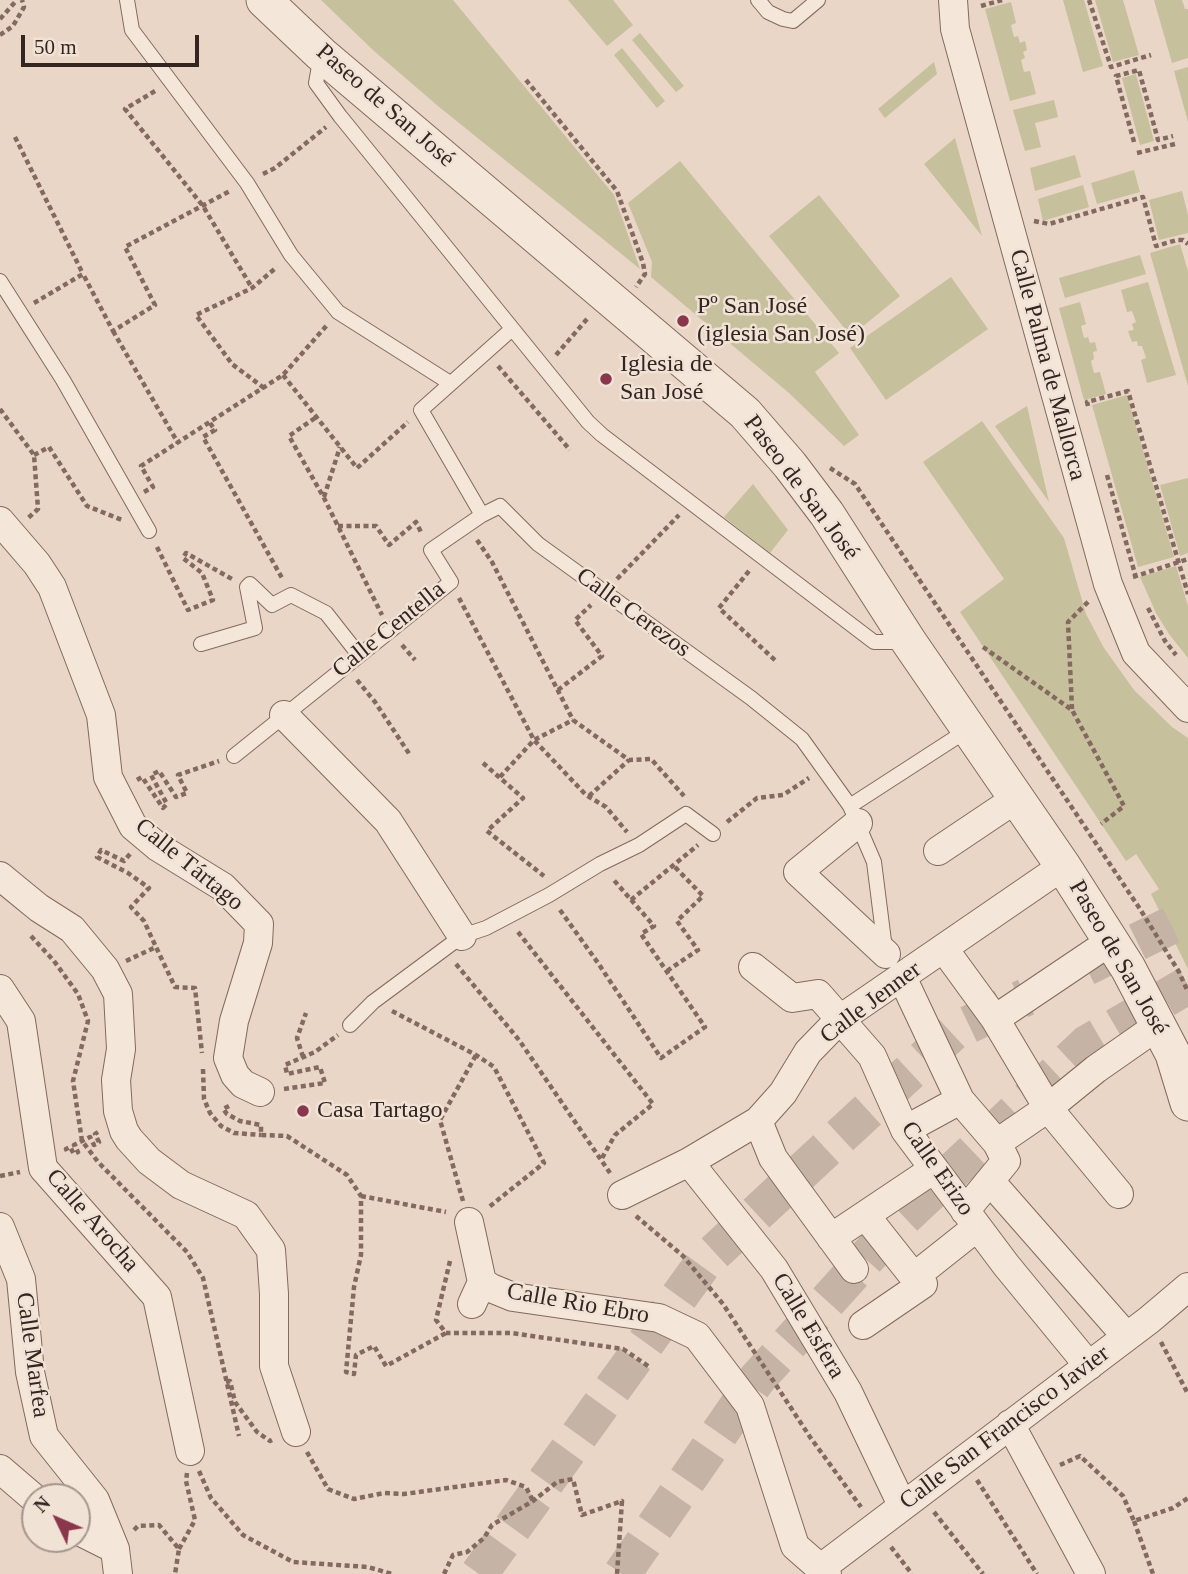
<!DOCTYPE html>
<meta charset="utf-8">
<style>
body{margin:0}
#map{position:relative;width:1188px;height:1574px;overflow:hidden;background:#e9d6c7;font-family:Georgia,serif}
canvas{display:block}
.north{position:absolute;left:21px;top:1483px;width:70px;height:70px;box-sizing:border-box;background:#f1e2d6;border:2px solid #a6968e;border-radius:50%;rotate:314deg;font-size:19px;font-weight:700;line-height:28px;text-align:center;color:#352521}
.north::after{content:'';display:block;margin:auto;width:24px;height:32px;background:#8a364c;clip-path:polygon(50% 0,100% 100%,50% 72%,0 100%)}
.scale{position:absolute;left:21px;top:35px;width:178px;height:32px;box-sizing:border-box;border:4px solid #352521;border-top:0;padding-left:9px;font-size:21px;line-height:24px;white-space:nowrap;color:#352521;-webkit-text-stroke:5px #f1e2d6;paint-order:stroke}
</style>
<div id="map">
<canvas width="1188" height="1574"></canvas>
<div class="north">N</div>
<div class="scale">50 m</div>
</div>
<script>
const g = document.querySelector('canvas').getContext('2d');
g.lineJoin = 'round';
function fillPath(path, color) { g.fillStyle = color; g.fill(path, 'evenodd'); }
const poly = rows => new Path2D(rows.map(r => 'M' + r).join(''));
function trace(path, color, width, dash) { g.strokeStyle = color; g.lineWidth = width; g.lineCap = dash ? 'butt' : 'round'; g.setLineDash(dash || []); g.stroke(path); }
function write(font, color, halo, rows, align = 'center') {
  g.font = font + ' Georgia,serif'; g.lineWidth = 5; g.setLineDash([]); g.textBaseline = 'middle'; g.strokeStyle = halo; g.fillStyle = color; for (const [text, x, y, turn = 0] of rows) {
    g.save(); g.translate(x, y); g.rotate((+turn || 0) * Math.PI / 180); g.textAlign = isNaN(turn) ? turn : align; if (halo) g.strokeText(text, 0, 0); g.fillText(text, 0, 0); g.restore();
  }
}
fillPath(poly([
 [321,0,453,0,614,195,640,269,438,106,374,51],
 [568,0,613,0,633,25,607,46],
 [1063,0,1084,0,1103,66,1083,72],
 [1095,0,1123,0,1139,55,1113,62],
 [1154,0,1182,0,1185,9,1188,9,1188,58,1172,63],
 [1011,2,1016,23,1011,25,1014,37,1018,36,1020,43,1025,41,1027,50,1023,52,1025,58,1021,60,1024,72,1030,71,1036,94,1010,101,985,9],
 [640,33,684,86,676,92,632,40],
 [622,48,665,101,657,108,614,55],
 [934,62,937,74,885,118,878,109],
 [1188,67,1188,122,1174,71],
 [1136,74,1154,141,1140,145,1122,78],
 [1054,100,1058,117,1035,123,1041,147,1025,151,1013,110],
 [955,138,982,236,924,164],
 [1075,155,1081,177,1035,191,1030,168],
 [680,161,839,353,815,372,859,435,844,446,789,393,651,277,652,262,628,203],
 [1134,170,1140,192,1097,204,1091,183],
 [1083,185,1089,207,1043,221,1038,199],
 [1182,191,1188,215,1188,233,1159,240,1149,200],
 [819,195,900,296,851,336,769,236],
 [1180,244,1188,271,1188,386,1150,253],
 [1140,255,1146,274,1065,298,1059,278],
 [951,277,988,329,886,400,850,348],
 [1148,282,1176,375,1147,383,1141,360,1146,358,1142,346,1138,346,1137,341,1132,342,1128,331,1134,330,1132,324,1136,322,1132,311,1127,312,1121,290],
 [1080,302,1086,324,1081,326,1084,338,1088,337,1090,343,1095,342,1097,351,1093,352,1094,359,1091,361,1094,373,1100,372,1106,394,1084,400,1059,308],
 [1127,395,1174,557,1138,567,1092,405],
 [1027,406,1049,502,995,426],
 [982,421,1064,538,1086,614,1104,648,1134,690,1172,727,1188,738,1188,969,1151,894,1159,889,1136,854,1126,861,960,612,1004,579,923,462],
 [1188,478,1188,553,1180,556,1160,485],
 [753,484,788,530,770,553,724,517],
 [1176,566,1188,606,1188,658,1169,634,1156,613,1140,577]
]), '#c6c09c');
trace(poly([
 [1086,967,1188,917],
 [479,1574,704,1262,953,1032,1026,997],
 [622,1574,757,1379,900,1221,1087,1044,1188,985]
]), '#c5b3a6', 38, [38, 19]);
const service = poly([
 [127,0,132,30,247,183,291,255,338,312,450,383],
 [758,0,768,12,783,19,793,21,818,0],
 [321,55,316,83,340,116,588,422,602,435,874,642,908,642],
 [0,281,63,380,149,531],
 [512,329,421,410,482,515,500,506,538,544,751,698,802,739,850,806,874,862,885,949],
 [201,644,255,628,247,587,250,584,272,605,291,595,326,613,359,655],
 [234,756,451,582,431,550,482,515],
 [850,806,969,729],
 [350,1025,373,1002,462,936,486,928,549,895,600,864,639,845,686,814,713,834]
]);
const minor = poly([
 [953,0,955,29,1108,584,1136,653,1188,708],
 [0,521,37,564,52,587,101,715,108,777,133,826,158,847,223,887,259,924,258,943,234,1021,228,1058,235,1075,243,1084,260,1092],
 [284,715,388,821,462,936],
 [858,823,798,872,886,954],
 [938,851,1017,798],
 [0,876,39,908,72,929,105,969,118,994,121,1049,116,1080,118,1111,124,1131,129,1139,149,1161,181,1185,246,1215,271,1250,274,1294,274,1366,296,1432],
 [944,949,995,1019,1048,1108,1119,1194],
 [753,967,792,998,818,994,872,1056,905,1130,1006,1265,1089,1366],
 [902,977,960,1100,997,1143],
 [0,989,21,1021,43,1168,157,1297,190,1451],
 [995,1019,1111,941],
 [758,1121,773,1158,854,1269],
 [905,1130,960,1100],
 [689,1162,774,1269,848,1392,902,1505],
 [990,1181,1126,1336],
 [622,1195,689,1162,758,1121,783,1093,808,1052,840,1019,1063,866],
 [965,1211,1006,1161,997,1143,1048,1108,1096,1069,1159,1025],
 [865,1215,914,1277],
 [469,1222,482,1282,472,1304],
 [0,1227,21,1279,30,1372,44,1436,95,1500,115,1549,118,1574],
 [831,1238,934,1169],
 [482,1282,491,1288,513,1297,659,1318,697,1336,750,1406,795,1546,827,1574],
 [863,1325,923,1284,914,1277,977,1227],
 [1010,1424,1091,1574],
 [0,1469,35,1499],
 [77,1530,115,1549],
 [821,1568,1149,1320,1188,1287]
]);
const tertiary = poly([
 [264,0,321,54,745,413,790,465,827,514,909,642,1063,866,1128,968,1173,1054,1188,1103]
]);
trace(service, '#83695f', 16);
trace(minor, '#83695f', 30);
trace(tertiary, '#83695f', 37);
trace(poly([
 [1089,0,1111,67,1151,55],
 [981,6,1002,0],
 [0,19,17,0],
 [0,35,13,26,24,7,22,0],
 [526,80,617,191,643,263,645,274,636,287],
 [155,91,125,109,203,206,252,288],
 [15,137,83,274],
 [1134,142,1116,76,1139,70,1158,140,1173,136],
 [1137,153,1175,144],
 [263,174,275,168,326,127],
 [1034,221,1049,224,1143,197,1156,246,1177,240,1183,240,1188,244],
 [34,303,83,274,113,331,155,305,125,247,230,191],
 [113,331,178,443],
 [556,355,587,319,589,320],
 [498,366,570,450],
 [283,375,357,468,408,422],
 [264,388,232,364,196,315,252,288,277,267],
 [1088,406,1087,402,1128,391,1188,594],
 [0,409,34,455,38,509,27,519],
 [315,418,289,436,324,498,382,615],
 [210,423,215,430,203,437,282,578],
 [34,455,49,447,87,506,122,520],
 [830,468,855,484,1140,909,1179,972,1188,992],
 [1107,475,1137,581],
 [144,492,153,487,141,466,283,375,328,324],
 [324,497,340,447],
 [338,526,376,526,389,545,416,522,422,534],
 [477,540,492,562,573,720,629,760,651,759,684,796],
 [157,547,188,610,213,600,202,573,183,558,186,553,232,579],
 [749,571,719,608,777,662],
 [1133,577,1188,559],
 [617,579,679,515],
 [459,598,534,740,586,795,606,807,627,832],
 [1148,608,1165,641,1176,655],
 [402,645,415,660],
 [983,647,1072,710,1124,806,1101,824],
 [357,680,375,702,410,755],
 [558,690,602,656,575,620,591,605],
 [1072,709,1068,622,1089,601],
 [483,763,523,798,487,831,544,876],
 [500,777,534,740,573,720],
 [137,780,142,777,163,808,167,804,151,775,159,771,176,797,187,793,178,775,219,761],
 [589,796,629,760],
 [727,822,757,798,783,795,809,778],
 [130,854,124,861,101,850,97,857,128,873,149,888,131,907,144,921,156,947],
 [631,900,698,845],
 [560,910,598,963,661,1058,705,1027,641,934,654,926,612,878],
 [518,932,653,1104,615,1135,602,1158],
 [31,936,54,961,78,994,88,1021,73,1081,82,1141,98,1162,187,1252,203,1278,239,1436],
 [126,961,156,947,175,987,195,988,202,1053],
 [456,964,519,1040,610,1173],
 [667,971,698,950,677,921,703,896,673,865],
 [392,1011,476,1055,494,1067,544,1163,489,1207],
 [303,1057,297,1038,306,1013],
 [203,1069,204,1099,210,1113,221,1126,234,1133,261,1135],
 [284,1089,325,1083,320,1067,287,1074,285,1065,315,1052,338,1035],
 [229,1106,223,1109,227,1114,240,1121,261,1125,261,1135,287,1136,347,1175,361,1196,361,1255,354,1287,346,1372,354,1374,356,1355,374,1346,386,1366,446,1333],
 [67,1151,66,1149,70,1147,74,1154,78,1152,74,1145,90,1137,94,1145,99,1142,95,1134,98,1132],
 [0,1176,20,1172],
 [361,1196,446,1212],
 [463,1201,440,1120,476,1055],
 [636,1216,683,1256,723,1304,810,1437,861,1507],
 [450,1261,436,1320,446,1333,511,1333,623,1349,651,1368],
 [1161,1342,1188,1394],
 [226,1382,230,1381,235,1402,257,1432,270,1441,272,1440],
 [307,1452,328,1489,354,1499,384,1493,404,1494,506,1480,526,1487,533,1501],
 [1060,1465,1080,1456,1123,1496,1134,1521,1173,1508,1188,1498],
 [199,1471,211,1498,243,1535,293,1562,368,1567,392,1574],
 [977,1480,1037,1574],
 [934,1512,983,1574],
 [1134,1521,1153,1574],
 [134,1530,138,1526,159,1525,179,1549,175,1574],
 [891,1547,912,1574],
 [179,1549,195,1520,186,1481,187,1473],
 [444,1574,453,1555,467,1552,484,1538,492,1525,533,1501,557,1482,573,1479,582,1515,622,1501,617,1574]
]), '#83695f', 4.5, [5, 3.5]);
trace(service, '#f5e6da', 14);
trace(minor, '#f5e6da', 28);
trace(tertiary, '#f5e6da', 35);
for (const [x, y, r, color] of [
 [683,321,7,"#8a364c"],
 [606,379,7,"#8a364c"],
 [303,1111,7,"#8a364c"]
]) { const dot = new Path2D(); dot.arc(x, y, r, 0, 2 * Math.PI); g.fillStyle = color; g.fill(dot); trace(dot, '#f1e2d6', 2.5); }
write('24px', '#352521', '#f1e2d6', [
 ["Paseo de San José",385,106,41],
 ["Calle Palma de Mallorca",1047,365,75],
 ["Paseo de San José",801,488,53],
 ["Calle Cerezos",633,613,36],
 ["Calle Centella",389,630,-39],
 ["Calle Tártago",189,865,39],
 ["Paseo de San José",1118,958,60],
 ["Calle Jenner",871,1003,-37],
 ["Calle Erizo",937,1169,55],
 ["Calle Arocha",92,1221,49],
 ["Calle Rio Ebro",578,1304,10],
 ["Calle Esfera",808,1326,59],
 ["Calle Marfea",32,1355,82],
 ["Calle San Francisco Javier",1005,1428,-37]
]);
write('24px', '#352521', '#f1e2d6', [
 ["Pº San José",697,307],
 ["(iglesia San José)",697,335],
 ["Iglesia de",620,365],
 ["San José",620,393],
 ["Casa Tartago",317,1111]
], 'left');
</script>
